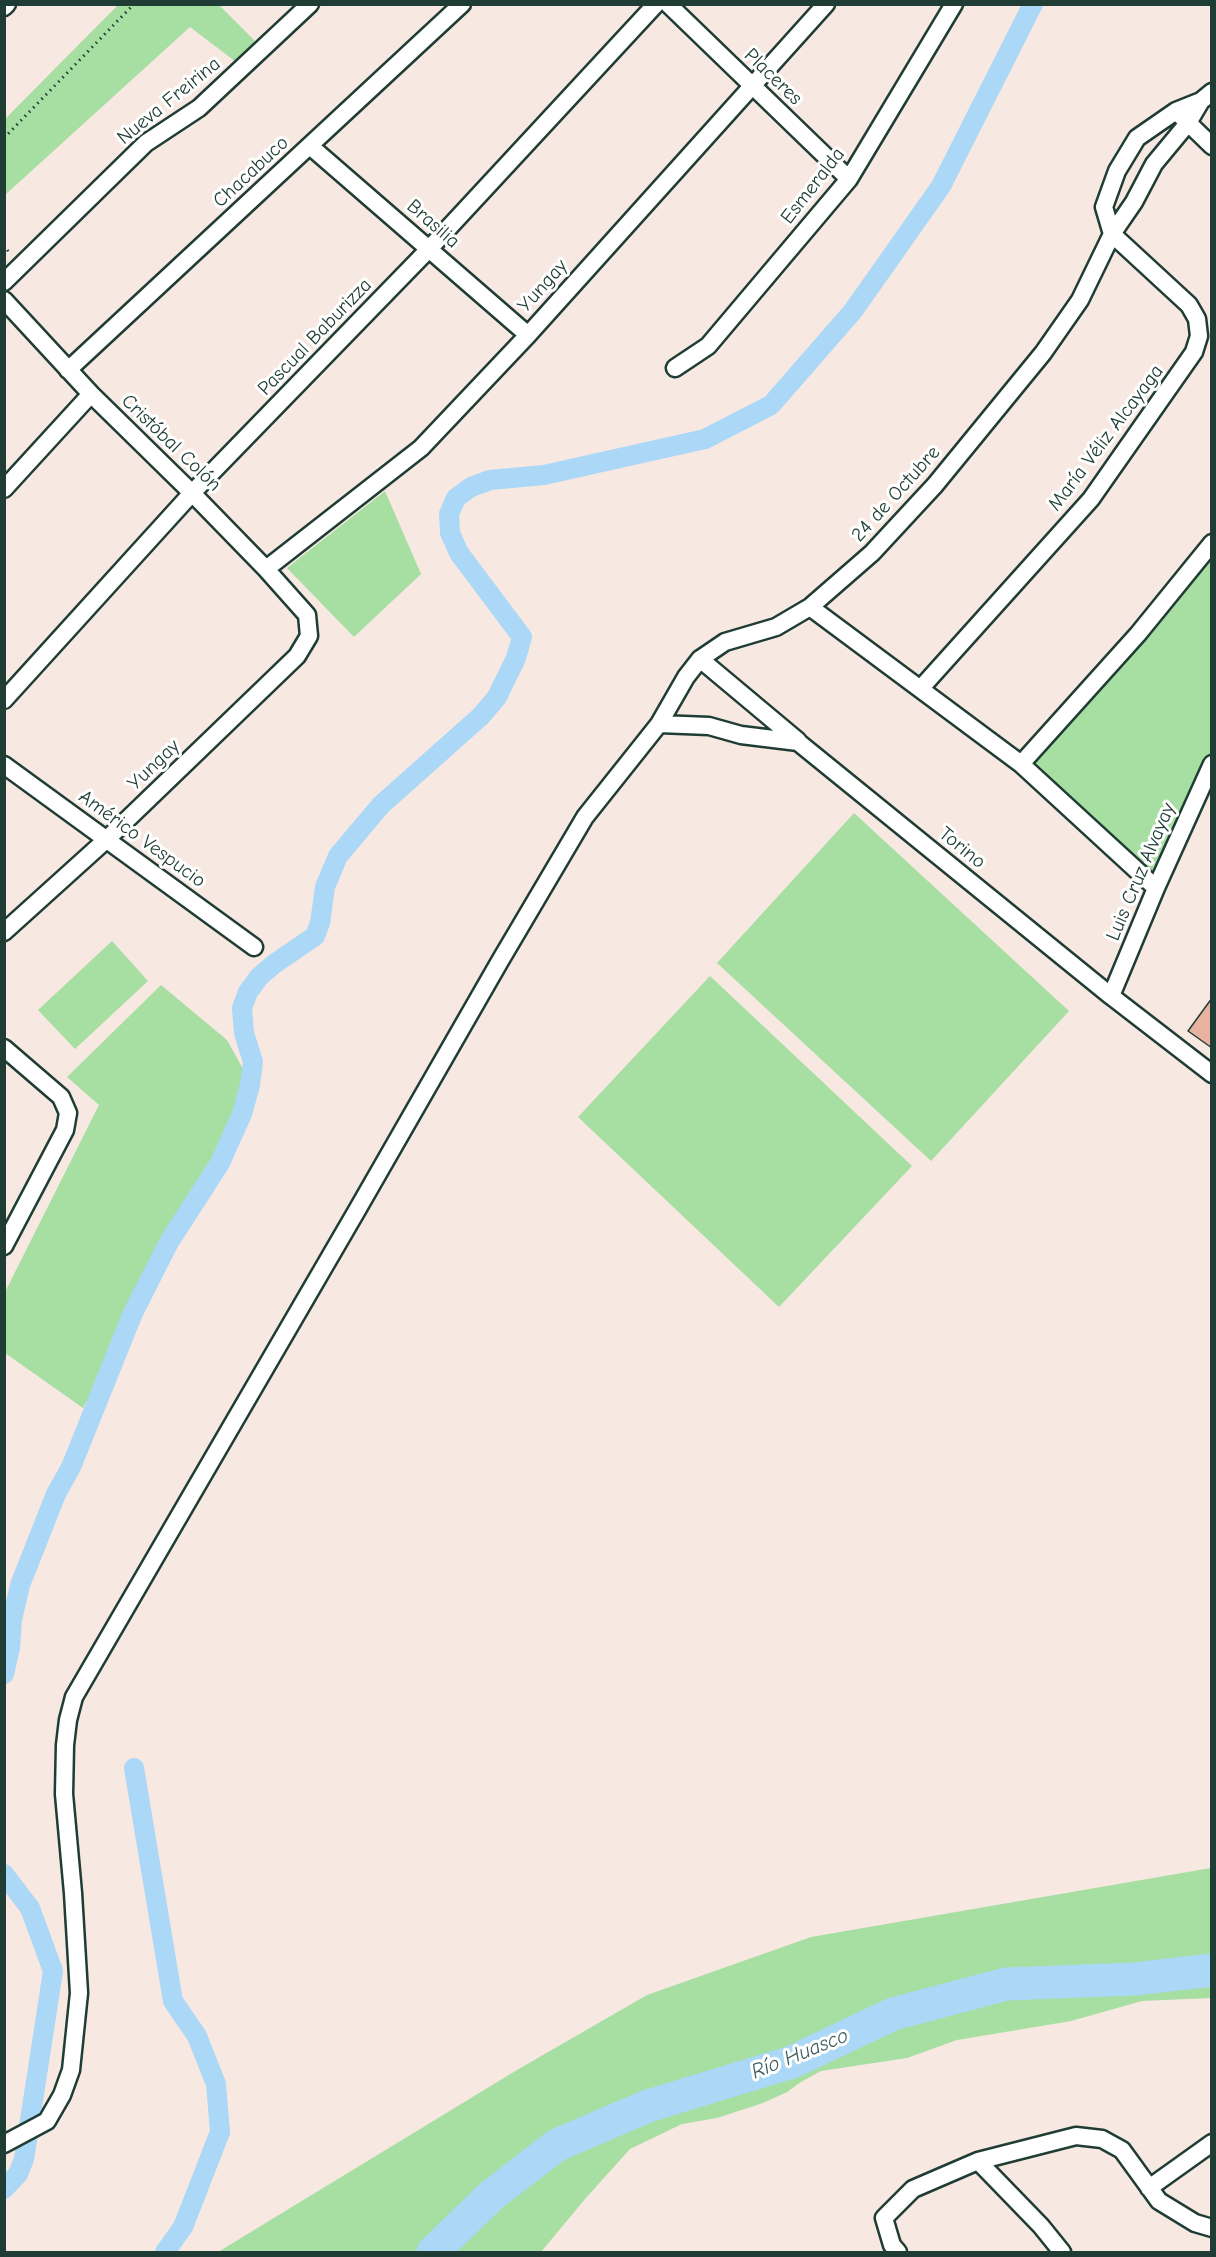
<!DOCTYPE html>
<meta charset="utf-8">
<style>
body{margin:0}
#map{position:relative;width:1216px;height:2257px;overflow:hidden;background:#f8e8e2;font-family:"Comic Neue",sans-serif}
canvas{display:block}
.frame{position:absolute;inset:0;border:6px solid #1f3d34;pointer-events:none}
</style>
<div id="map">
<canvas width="1216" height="2257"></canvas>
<div class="frame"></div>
</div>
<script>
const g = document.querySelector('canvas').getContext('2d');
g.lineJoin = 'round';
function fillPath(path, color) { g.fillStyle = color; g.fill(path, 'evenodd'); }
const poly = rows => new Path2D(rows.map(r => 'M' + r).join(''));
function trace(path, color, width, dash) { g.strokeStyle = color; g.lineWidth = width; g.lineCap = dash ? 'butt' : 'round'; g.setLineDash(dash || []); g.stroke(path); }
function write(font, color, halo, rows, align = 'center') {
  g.font = font + ' "Comic Neue",sans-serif'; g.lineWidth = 6; g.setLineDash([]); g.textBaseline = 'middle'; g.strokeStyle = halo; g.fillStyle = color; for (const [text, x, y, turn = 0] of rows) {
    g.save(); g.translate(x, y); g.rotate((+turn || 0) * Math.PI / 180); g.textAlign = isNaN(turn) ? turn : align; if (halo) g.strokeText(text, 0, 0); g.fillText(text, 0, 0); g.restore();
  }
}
fillPath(poly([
 [118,5,219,5,255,41,236,62,190,27,5,195,5,119],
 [385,491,421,574,354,637,287,568],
 [1211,547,1211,758,1155,883,1025,763],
 [854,813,1069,1011,931,1161,717,963],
 [112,941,148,981,75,1049,38,1010],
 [710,976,912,1166,779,1307,578,1117],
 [161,985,227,1040,243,1069,229,1142,83,1408,5,1353,5,1292,99,1105,67,1077],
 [1211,1868,1211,1998,1142,2001,1071,2021,957,2040,907,2058,821,2071,801,2082,787,2092,763,2103,717,2118,682,2124,630,2149,585,2199,541,2252,218,2252,517,2070,647,1995,811,1937]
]), '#a7dea2');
trace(poly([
 [4,1674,10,1648,12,1620,20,1585,56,1494,71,1467,133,1313,169,1242,220,1163,242,1114,250,1085,253,1062,244,1033,242,1008,248,992,259,977,274,964,315,936,320,923,325,887,338,856,381,805,481,716,497,697,516,658,522,637,459,553,450,533,449,514,456,498,471,487,490,480,544,475,705,439,771,405,853,311,941,186,1033,4],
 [134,1768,173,2001,197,2036,216,2084,220,2132,183,2227,165,2252],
 [4,1874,30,1908,53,1971,24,2159,18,2174,4,2189]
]), '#aad8f6', 20);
trace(poly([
 [433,2252,492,2195,557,2145,648,2106,792,2062,893,2014,1006,1984,1134,1979,1212,1970]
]), '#aad8f6', 33);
const building = poly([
 [1212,998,1212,1048,1188,1031,1212,998]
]);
fillPath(building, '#e9b19f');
trace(building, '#1f3d34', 1.5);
const minor = poly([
 [668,4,849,179],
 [4,7,7,4],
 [1180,115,1212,146],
 [310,146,528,335],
 [4,282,146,143,199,108,310,4],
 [4,300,91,394,192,493,266,569,307,615,309,636,297,656,107,839,4,932],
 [675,368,708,346,849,179,954,4],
 [68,370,462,4],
 [4,489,91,394],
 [266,569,421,448,528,335,826,4],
 [810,607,1021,764,1156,888],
 [700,659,798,741],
 [921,688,1091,499,1194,352,1199,336,1197,319,1189,305,1112,234,1104,207,1117,171,1137,138,1176,111,1201,101,1212,92],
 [4,700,192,493,429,249,656,4],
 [659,724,709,726,741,735,798,742,1111,996,1212,1074],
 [1021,764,1138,634,1212,543],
 [4,765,254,947],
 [1111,996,1156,888,1212,764],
 [4,1048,61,1097,68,1113,65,1130,4,1246],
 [4,2144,47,2121,62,2095,71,2070,79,1993,73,1893,64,1794,65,1745,68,1720,74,1697,356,1212,500,961,585,817,659,724,686,677,700,659,725,642,776,627,810,607,872,553,935,485,1043,353,1080,300,1112,234,1134,202,1154,164,1188,123,1201,101],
 [978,2161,1041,2226,1062,2252],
 [1149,2188,1212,2143],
 [898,2252,892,2245,884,2218,913,2189,978,2161,1076,2136,1102,2139,1122,2150,1159,2201,1195,2223,1212,2228]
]);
trace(minor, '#1f3d34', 21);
trace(poly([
 [4,138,134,4],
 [4,245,10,254]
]), '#1f3d34', 3, [1.5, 4.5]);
trace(minor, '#fff', 16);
write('20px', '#1f3d34', '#fff', [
 ["Placeres",773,77,44],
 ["Nueva Freirina",169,101,-39],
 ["Chacabuco",251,172,-43],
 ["Esmeralda",813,186,-52],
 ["Brasilia",433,224,41],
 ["Yungay",543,286,-48],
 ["Pascual Baburizza",315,337,-46],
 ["María Véliz Alcayaga",1106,438,-53],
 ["Cristóbal Colón",171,443,44],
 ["24 de Octubre",896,494,-48],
 ["Yungay",154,765,-44],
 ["Américo Vespucio",142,839,36],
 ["Torino",962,848,39],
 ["Luis Cruz Alvayay",1141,872,-67]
]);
write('italic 21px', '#3b5c5b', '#fff', [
 ["Río Huasco",800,2054,-22]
]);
</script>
